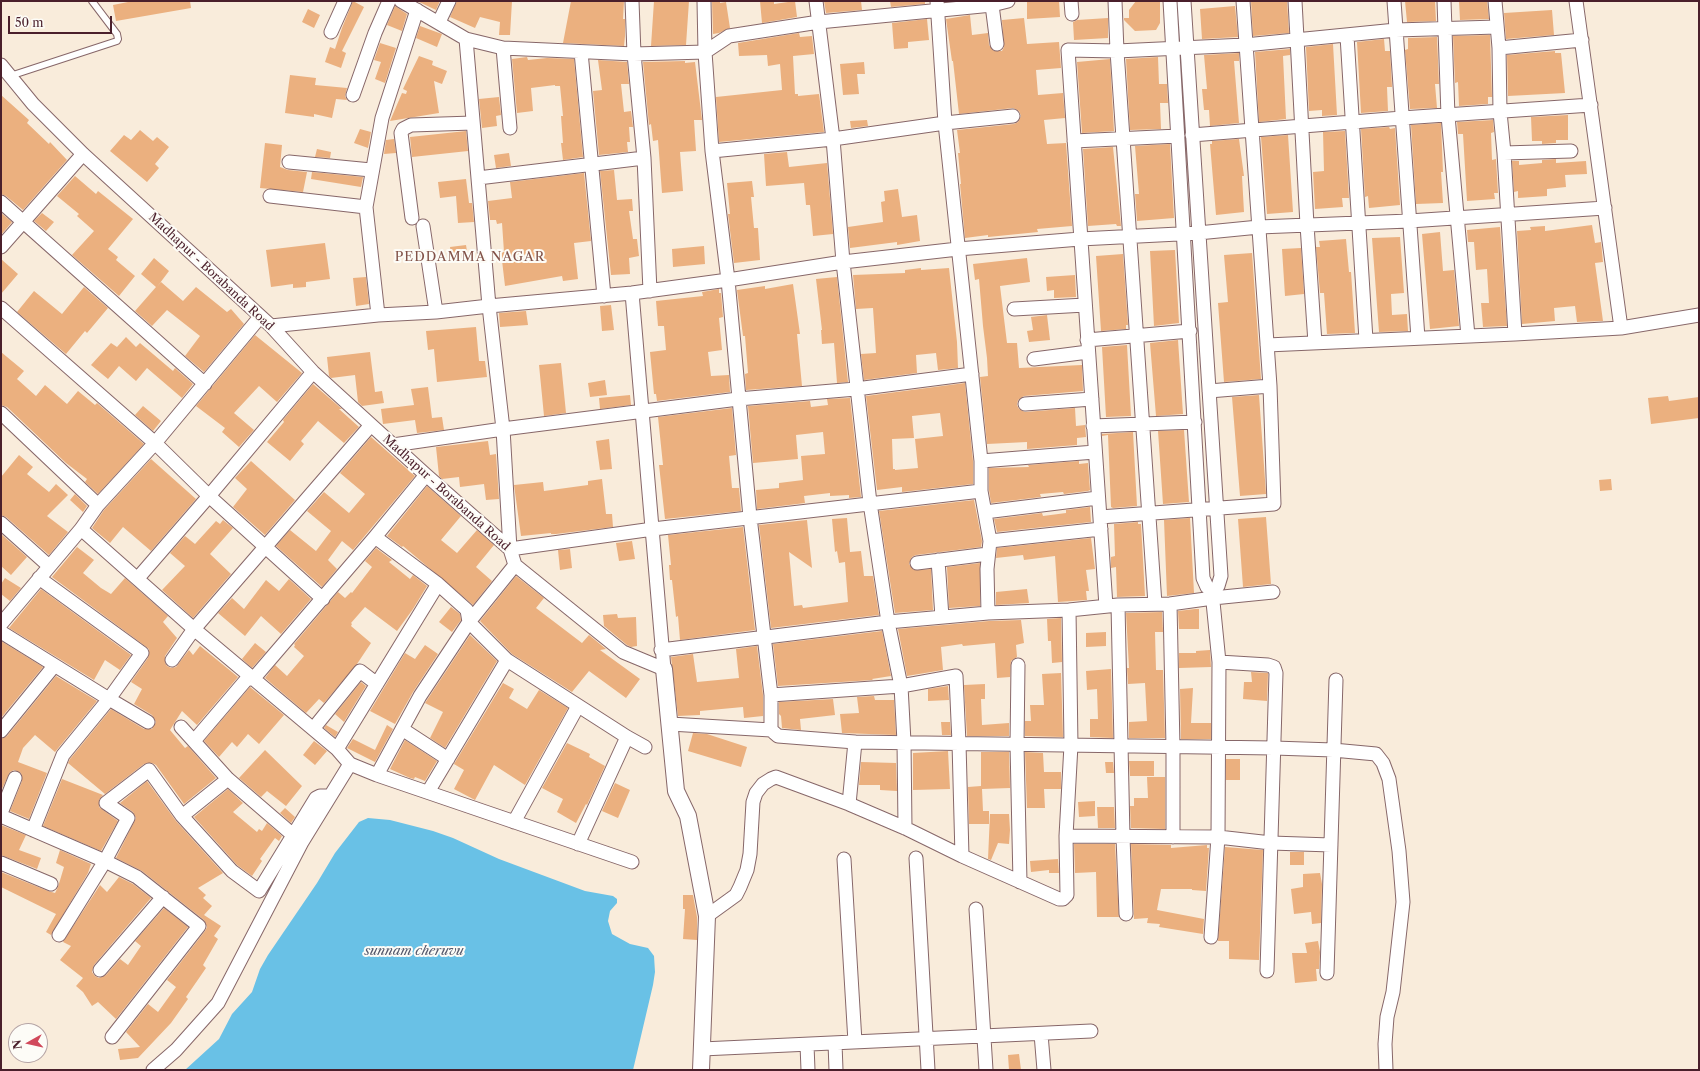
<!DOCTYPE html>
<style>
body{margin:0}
#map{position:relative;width:1700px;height:1071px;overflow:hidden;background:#f9ecdb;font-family:"Libre Caslon Text",serif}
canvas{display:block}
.frame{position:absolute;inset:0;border:2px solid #4a1f2b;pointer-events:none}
.north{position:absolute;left:8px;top:1023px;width:40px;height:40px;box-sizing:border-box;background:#fdfcf7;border:1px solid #b5a4a5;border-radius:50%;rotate:262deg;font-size:11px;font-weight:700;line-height:16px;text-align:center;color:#4a1f2b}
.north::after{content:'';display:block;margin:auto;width:14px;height:18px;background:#d1495b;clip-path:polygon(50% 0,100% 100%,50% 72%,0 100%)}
.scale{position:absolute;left:8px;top:16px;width:104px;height:18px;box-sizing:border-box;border:2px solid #4a1f2b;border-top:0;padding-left:5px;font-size:12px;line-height:14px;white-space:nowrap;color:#4a1f2b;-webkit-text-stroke:3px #fdfcf7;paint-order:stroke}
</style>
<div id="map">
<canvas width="1700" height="1071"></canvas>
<div class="frame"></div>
<div class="north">N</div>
<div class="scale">50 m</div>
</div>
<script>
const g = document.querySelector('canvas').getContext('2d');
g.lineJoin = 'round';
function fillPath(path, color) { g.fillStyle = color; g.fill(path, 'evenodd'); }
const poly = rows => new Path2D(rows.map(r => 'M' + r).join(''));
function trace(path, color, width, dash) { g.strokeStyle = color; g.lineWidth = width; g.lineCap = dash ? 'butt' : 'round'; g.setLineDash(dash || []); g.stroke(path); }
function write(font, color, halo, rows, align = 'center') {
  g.font = font + ' "Libre Caslon Text",serif'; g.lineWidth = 4; g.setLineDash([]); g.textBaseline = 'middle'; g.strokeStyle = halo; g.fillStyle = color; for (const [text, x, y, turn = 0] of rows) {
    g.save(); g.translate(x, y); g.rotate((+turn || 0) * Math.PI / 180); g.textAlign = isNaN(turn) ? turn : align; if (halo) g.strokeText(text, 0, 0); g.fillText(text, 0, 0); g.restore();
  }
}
fillPath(poly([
 [368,818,390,820,433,831,453,838,499,859,585,891,613,896,617,899,617,903,610,911,608,921,612,934,630,944,648,948,654,956,655,972,653,985,633,1070,185,1070,219,1039,232,1014,252,992,260,969,268,955,317,883,335,853,359,822]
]), '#69c1e6');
fillPath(poly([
 [133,1,190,1,191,8,116,21,113,5],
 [353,1,364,7,342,51,346,53,341,68,325,62,330,47,335,49,342,28],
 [417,1,440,1,436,10],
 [457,1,512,1,510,35,499,35,500,22,480,17,475,28,450,17],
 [571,1,624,1,623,19,625,19,625,36,624,46,563,43],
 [654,1,689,1,686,45,651,46],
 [712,1,720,1,720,3,726,2,730,28,719,33,713,34],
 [760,1,774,1,774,4,795,1,797,17,762,23],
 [824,1,861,1,862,10,826,13],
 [890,1,925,1,925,4,891,7],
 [1027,1,1059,1,1060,17,1027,19],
 [1136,1,1160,1,1160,23,1156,30,1135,31,1124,20,1124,18,1129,18,1129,10],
 [1251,1,1287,1,1289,33,1253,36],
 [1405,1,1435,1,1436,21,1407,22],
 [1459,1,1487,1,1489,19,1460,20],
 [395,6,407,14,402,31,387,25],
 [1235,6,1238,37,1202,39,1200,9],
 [308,9,320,15,314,28,302,22],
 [1552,10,1554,35,1506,39,1504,13],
 [970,15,972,35,988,33,989,45,994,51,1002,51,1004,47,1002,20,1024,18,1027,44,1059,42,1061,68,1036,70,1038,95,1063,93,1065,118,1044,120,1047,144,1066,143,1072,226,1037,229,1038,232,988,237,988,235,965,238,960,184,961,184,958,153,960,153,957,130,1014,124,1018,122,1021,116,1019,111,1013,108,959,114,953,61,952,61,946,19],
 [1108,18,1108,38,1074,40,1073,22,1077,20],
 [927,19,929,40,908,42,908,48,894,49,892,23],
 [420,26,442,34,437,47,416,38],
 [799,33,800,37,812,36,814,54,793,56,795,94,798,94,798,96,819,94,824,132,719,142,716,97,782,90,780,64,768,66,767,55,739,56,738,43],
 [1490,35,1492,97,1488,97,1488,104,1459,106,1458,82,1455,83,1453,36],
 [1437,37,1439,84,1435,84,1437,108,1410,109,1405,50,1408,49,1408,38],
 [1384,39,1385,51,1390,51,1392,87,1387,87,1388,111,1361,113,1357,42],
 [380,43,396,48,385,83,375,79,381,62,374,60],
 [1333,44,1337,115,1322,116,1322,110,1309,111,1306,47],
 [1290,49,1290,55,1283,56,1286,119,1259,122,1255,52],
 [1555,51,1555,53,1561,53,1565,93,1508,96,1507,55],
 [1239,53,1239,61,1234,61,1239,123,1210,126,1209,110,1204,110,1202,89,1207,89,1204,55],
 [419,56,433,61,432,65,447,71,442,84,434,81,439,113,390,121,402,93,406,94,407,91,403,89],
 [527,57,528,60,547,58,574,59,583,157,563,160,561,143,563,143,561,116,563,116,560,86,555,86,555,85,531,88,533,111,517,113,512,59],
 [1158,57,1159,84,1167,84,1168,103,1160,103,1161,129,1130,130,1126,59],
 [1110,59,1114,131,1082,133,1077,62],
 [598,60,627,62,629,84,621,84,624,112,631,111,633,127,629,127,630,142,627,142,628,152,599,155,593,91,602,90],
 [685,61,685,63,695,62,702,120,694,120,696,151,680,152,683,191,662,193,658,140,653,141,651,124,649,125,643,62],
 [864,62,865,74,857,74,859,94,843,95,840,64],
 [290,75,316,78,315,85,347,88,345,96,347,100,336,99,332,118,314,114,314,117,285,113],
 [1,95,29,120,27,123,49,144,50,142,67,160,23,210,6,196,1,194],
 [499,97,501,115,496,116,497,126,482,128,479,99],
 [1568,115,1568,140,1556,140,1556,143,1542,144,1542,141,1532,141,1531,117],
 [867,120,868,126,851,128,850,121],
 [1493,120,1494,132,1491,133,1492,160,1496,159,1498,193,1494,193,1495,199,1467,201,1463,134,1458,134,1457,122],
 [1441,123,1443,172,1441,172,1443,203,1416,204,1411,125],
 [1389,127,1390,129,1395,128,1400,205,1369,208,1368,196,1365,197,1361,129],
 [360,129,371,132,368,148,354,143],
 [140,130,153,141,157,137,169,147,155,164,159,168,147,182,110,151,124,135,131,140],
 [466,131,468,151,412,157,410,137],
 [1345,131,1349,198,1342,198,1343,207,1315,209,1313,172,1324,171,1323,132],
 [1288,135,1293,212,1267,214,1261,137],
 [394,139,396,153,384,154,386,140],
 [1239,139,1244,176,1242,176,1244,212,1216,215,1210,144,1212,144,1212,141],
 [265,143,282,145,280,167,288,170,307,172,303,192,260,188],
 [1170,144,1174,218,1137,221,1135,194,1139,194,1135,146],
 [1113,147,1121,226,1117,226,1116,224,1088,226,1083,149],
 [317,149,331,152,330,158,315,157],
 [787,152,789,167,827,163,833,234,813,236,810,205,806,205,804,183,766,186,764,154],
 [509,153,511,166,496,168,494,155],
 [1556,159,1556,163,1586,161,1587,174,1565,175,1566,187,1547,189,1547,196,1518,198,1518,191,1514,192,1512,161,1519,161,1519,165,1542,163,1542,160],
 [614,170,617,200,632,199,633,211,629,211,633,239,637,239,639,256,629,258,630,274,611,275,600,171],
 [312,172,363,177,361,187,311,179],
 [584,173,591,241,574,243,578,279,563,281,562,276,505,286,501,252,504,252,502,223,497,224,496,220,490,220,488,201,512,198,510,182],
 [75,176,96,194,98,191,133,219,108,249,118,257,116,260,135,276,119,296,72,255,94,231,77,216,79,214,57,196],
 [466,179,469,203,472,203,474,222,458,223,456,196,440,198,438,182],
 [752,181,754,197,751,197,754,228,758,228,760,260,734,263,728,214,730,214,727,183],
 [898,189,902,217,917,215,920,241,897,245,897,242,850,248,848,227,883,222,881,202,885,201,884,191],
 [1,213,12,222,1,235],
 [42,213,54,222,46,231,34,221],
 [1592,225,1595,243,1601,242,1603,262,1595,263,1603,321,1577,322,1575,306,1554,308,1555,321,1522,324,1517,231,1531,230,1530,227,1545,226,1545,231],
 [1500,227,1507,326,1483,327,1481,303,1489,303,1487,269,1476,270,1474,242,1468,242,1467,230],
 [1440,232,1443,271,1454,270,1459,326,1430,329,1422,234],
 [1400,237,1404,293,1391,294,1392,315,1407,314,1408,331,1379,332,1372,238],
 [1346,239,1349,272,1351,272,1353,302,1355,333,1327,334,1324,293,1320,293,1316,247,1320,247,1319,241],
 [325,243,330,279,306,282,306,287,293,288,293,284,271,287,266,250],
 [466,245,468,257,452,259,450,247],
 [704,246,705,264,673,267,672,249],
 [1301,248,1304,294,1285,296,1282,249],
 [1175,250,1179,323,1154,326,1150,251],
 [1252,253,1261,379,1224,382,1218,303,1228,302,1224,255],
 [1123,254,1128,325,1126,325,1126,329,1101,331,1096,256],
 [154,258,169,271,157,287,161,282,183,301,196,287,227,312,231,309,244,324,204,372,185,356,200,336,167,310,152,326,135,311,156,287,141,274],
 [1027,258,1030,282,1000,286,1007,343,1017,343,1019,368,1082,365,1083,391,1024,396,1018,400,1017,405,1019,409,1025,412,1075,408,1076,426,1085,425,1086,437,1077,438,1077,445,1027,449,1027,442,987,444,980,377,988,376,987,358,983,326,979,279,975,280,973,264],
 [1,259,18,274,1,294],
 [921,268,921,270,949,268,957,342,958,368,938,370,936,353,916,355,917,373,864,380,861,354,876,353,873,308,856,309,853,275,905,273,905,270],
 [1075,275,1076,297,1054,298,1054,290,1047,291,1046,277],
 [366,277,369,304,356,306,353,278],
 [837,277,848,382,837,383,834,343,822,344,821,330,822,330,816,279],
 [793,284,800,334,797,334,802,386,746,390,745,374,748,373,745,336,743,336,737,290,765,286,765,289],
 [84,287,108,308,87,333,85,331,66,354,17,312,34,291,62,314],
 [719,289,719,293,721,293,723,317,719,318,722,350,708,352,711,376,729,375,730,392,657,401,656,394,654,394,650,352,666,350,664,326,658,326,656,301,703,296,702,292],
 [611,305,614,330,602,331,600,306],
 [526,311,528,325,500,327,499,313],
 [1047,315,1050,340,1029,342,1027,331,1033,330,1031,317],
 [476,327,479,361,485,361,487,377,437,382,434,349,428,350,426,331],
 [255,335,302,373,277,402,259,386,234,413,254,430,239,447,222,432,225,428,196,406],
 [126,337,136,347,140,343,173,371,175,368,193,384,182,398,147,368,136,381,119,366,108,379,91,365,111,343,117,347],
 [1178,340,1183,414,1156,416,1150,343],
 [1127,345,1131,416,1106,417,1102,347],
 [1,352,24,371,17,379,36,396,45,385,67,404,78,391,95,405,97,403,144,444,98,494,85,482,87,479,66,463,7,407,1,405],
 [370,352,375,392,382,391,384,403,362,406,358,402,355,375,331,378,329,376,327,357],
 [561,363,566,413,544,416,539,365],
 [605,380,607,395,590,397,588,383],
 [965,383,973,461,973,484,902,492,902,487,877,490,866,396],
 [940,413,943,436,915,439,918,468,895,470,895,469,893,469,892,439,914,438,912,416],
 [313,384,342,409,339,409,359,427,344,443,318,421,301,441,304,444,290,461,267,442,284,422,283,420],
 [428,387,432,418,442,417,444,430,417,433,415,420,383,424,381,409,414,405,411,389],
 [630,395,631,405,600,409,599,398],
 [1259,395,1266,494,1240,496,1232,397],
 [1668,396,1669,401,1699,397,1699,418,1651,424,1648,398],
 [850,398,861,497,849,498,849,495,830,496,830,493,804,496,805,503,757,509,756,490,779,488,779,483,803,480,801,456,825,454,823,432,796,435,798,459,753,463,748,406,810,401,811,407,828,405,827,399],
 [143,406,161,421,153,431,135,415],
 [732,408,736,455,729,456,732,488,739,488,741,511,665,519,659,465,663,465,658,417],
 [1184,430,1189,502,1163,504,1158,431],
 [1133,432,1137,506,1113,508,1111,507,1108,435,1102,436,1102,434],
 [371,437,415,476,353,550,342,541,328,560,337,569,322,587,276,546,290,530,316,551,331,531,307,511,324,492,349,513,365,494,340,473],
 [609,439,612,469,600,470,596,441],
 [488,441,490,455,496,454,499,499,486,500,484,484,460,487,459,477,442,479,439,476,436,447],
 [19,455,33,467,27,474,49,492,56,484,68,495,47,516,68,532,49,555,6,517,1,515,1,477],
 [151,459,196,499,151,551,123,527,110,543,92,528,104,510],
 [251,461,295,500,265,535,233,507,247,489,235,478],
 [1079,461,1079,464,1088,463,1090,490,1088,491,1064,494,1063,492,1040,494,1041,497,991,503,989,490,989,468,1029,467,1028,465],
 [602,479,606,514,612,514,613,527,556,534,551,534,551,533,521,536,514,485,543,482,544,491,588,485,588,481],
 [1611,479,1612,490,1600,491,1599,480],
 [427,486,461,516,441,540,457,553,477,530,494,545,476,567,492,581,473,605,403,546,402,547,387,536],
 [75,494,87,506,83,512,70,500],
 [974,500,982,541,981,547,916,555,912,557,909,564,914,570,931,569,933,610,895,613,879,511],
 [1090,507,1091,522,997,532,994,519,1042,513,1043,516,1066,513,1066,510],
 [1266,517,1271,584,1243,587,1238,519],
 [847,518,850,552,861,551,864,576,873,576,879,615,771,628,759,525,807,520,812,568,789,552,794,606,802,605,803,608,848,602,845,562,839,563,837,551,835,552,832,519],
 [1190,518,1194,593,1167,596,1164,520],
 [223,520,233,528,210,554,231,574,193,618,162,590,185,566,170,553,185,536,195,544,216,521,220,524],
 [1138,522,1138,524,1141,524,1145,596,1117,597,1116,567,1111,568,1111,557,1115,556,1114,524],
 [743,527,755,630,680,640,678,616,676,617,672,580,670,580,669,565,671,565,668,535],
 [1,534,27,557,11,575,1,566],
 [1091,538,1095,569,1086,570,1089,591,1086,591,1087,600,1058,602,1055,556,1024,560,1023,555,996,558,997,548],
 [632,541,635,559,619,561,616,543],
 [77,547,94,560,83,573,101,588,111,594,125,578,168,616,163,622,177,638,165,656,165,663,167,666,171,668,176,667,189,650,193,655,200,646,238,677,197,725,182,711,170,730,185,748,188,746,216,778,184,804,156,765,152,763,144,764,105,794,68,763,70,759,111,709,144,729,152,729,156,722,152,715,134,704,142,689,131,682,148,658,149,649,52,577],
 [376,548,392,560,389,562,410,579,413,575,427,586,413,609,397,631,365,607,351,623,352,624,351,626,371,643,357,664,324,703,319,699,306,713,265,678,275,665,287,676,304,656,294,647,295,645,294,644,338,592,345,598,351,592,352,593,372,567,365,561],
 [570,549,572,568,560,570,558,550],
 [980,563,980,606,949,608,947,567],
 [516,576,544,598,536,608,582,643,589,635,606,649,600,650,640,679,626,698,589,671,572,692,512,654,480,621],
 [5,578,21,588,10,601,1,594,1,584],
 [289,579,311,599,281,634,261,616,245,636,218,613,232,598,244,609,266,580,279,591],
 [41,589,131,655,120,670,105,660,94,680,9,628],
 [1027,589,1029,603,996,605,996,592],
 [451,607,460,614,461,620,452,632,439,622],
 [1195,609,1199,609,1199,629,1179,629,1178,611],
 [1162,612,1163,632,1155,632,1156,670,1163,670,1165,738,1129,738,1129,722,1147,721,1145,683,1128,684,1127,668,1129,668,1126,613],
 [617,614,618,618,636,617,637,646,631,647,627,645,604,626,603,615],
 [1061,618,1062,662,1052,663,1051,641,1048,641,1047,619],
 [1021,620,1024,643,1016,645,1017,657,1011,661,1010,677,997,678,995,643,963,646,962,644,941,647,943,670,907,676,898,629,989,621],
 [882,631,891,676,872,679,873,680,778,686,773,644],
 [1106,632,1106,646,1086,647,1086,633],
 [470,635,497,661,445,748,430,738,443,712,425,703],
 [1,641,43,667,1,718],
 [255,643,266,652,252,668,242,659],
 [425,645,438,654,413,692,395,724,370,711,405,653,415,659],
 [757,646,763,695,763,716,744,718,743,707,700,711,700,715,678,716,671,657,693,654,697,682,739,678,736,649],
 [1210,650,1211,667,1179,668,1179,653,1196,653,1196,651],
 [1111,669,1113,738,1090,737,1090,719,1098,719,1097,689,1087,690,1086,671],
 [1251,672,1268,673,1267,701,1243,699,1244,682,1252,682],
 [1061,673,1063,737,1025,736,1025,721,1031,721,1030,705,1044,705,1042,674],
 [56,676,97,701,55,752,35,735,23,748,18,762,47,773,29,819,10,811,22,781,21,773,14,770,10,772,1,791,1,739,7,736],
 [361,682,366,686,344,722,335,714],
 [503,683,514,689,509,698,527,709,539,690,568,708,525,785,494,765,475,800,454,789,464,770,454,764],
 [985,684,985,699,981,699,982,725,1009,723,1009,736,967,736,964,685],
 [948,686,949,700,928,701,928,689],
 [250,687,284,715,259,744,248,734,237,747,232,742,219,757,204,741],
 [1193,688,1191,723,1211,723,1211,739,1181,739,1180,689],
 [874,696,875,700,894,700,896,735,842,733,840,714,859,713,857,697],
 [833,699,835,715,800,719,801,730,782,728,781,716,779,714,779,702],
 [941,722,950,722,951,735,942,735],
 [326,725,338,732,335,737,324,728],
 [387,725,393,729,375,762,347,748,353,739,375,750],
 [693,733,707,734,747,747,741,767,688,751],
 [405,740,437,761,425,781,415,777,414,779,410,778,390,769],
 [314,741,327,751,315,765,303,755],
 [567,743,590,754,589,757,605,766,587,805,586,804,576,823,557,812,563,799,542,788],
 [265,750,302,786,286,806,267,791,261,797,239,778],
 [948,751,950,789,913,790,913,753],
 [981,752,1009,752,1010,788,982,789,983,811,989,811,989,824,969,824,968,787,981,786],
 [1025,752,1043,753,1044,772,1061,772,1061,789,1044,789,1045,808,1027,808],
 [1226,759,1240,759,1240,780,1226,780],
 [1129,761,1154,761,1154,776,1130,776],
 [861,762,896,763,897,791,880,790,880,785,859,785],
 [1105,762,1113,762,1114,773,1106,773],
 [1147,777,1165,777,1165,829,1131,828,1130,806,1134,806,1134,798,1148,798],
 [62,779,103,795,99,800,99,807,118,821,101,851,43,826],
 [147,781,176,821,223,873,198,888,206,895,203,898,212,906,204,915,221,926,214,936,218,939,203,965,206,968,186,997,188,999,171,1023,138,1058,120,1060,118,1049,140,1047,126,1032,148,1004,158,1012,176,987,167,980,205,931,207,927,204,920,142,871,116,858,136,818,133,812,120,803],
 [615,783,630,790,618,818,602,811],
 [228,789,243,803,233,812,257,832,259,829,262,831,267,823,282,836,279,841,275,838,260,859,262,861,252,876,237,865,194,817],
 [1095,801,1095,816,1079,817,1078,802],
 [1097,807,1114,807,1115,828,1098,828],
 [285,808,295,817,291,823,280,813],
 [990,814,1009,814,1010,830,1009,844,998,843,991,860,988,859],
 [1,825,26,835,19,850,41,858,37,869,1,855],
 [1074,844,1115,844,1119,917,1097,917,1096,872,1075,873],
 [1131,844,1171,845,1171,848,1207,845,1207,848,1209,848,1206,891,1192,890,1192,889,1161,889,1157,910,1204,919,1203,934,1159,927,1160,924,1147,923,1148,918,1134,919],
 [1225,847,1263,850,1259,960,1229,959,1229,941,1218,941],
 [60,850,91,864,88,873,51,935,46,932,56,914,1,887,1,872,48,891,55,893,58,887,64,867,56,863],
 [1290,852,1304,852,1304,865,1290,865],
 [1058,859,1059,873,1049,873,1049,870,1031,872,1030,861],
 [1320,873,1322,884,1321,923,1312,924,1311,912,1294,914,1291,889,1303,887,1303,874],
 [119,877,133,884,151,898,94,965,92,972,95,976,99,978,106,975,120,959,128,965,141,946,135,941,164,908,188,927,116,1019,98,1002,92,1006,83,992,76,986,83,978,60,960,71,946,63,942,100,885,107,892],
 [683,895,693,895,697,917,697,940,683,939,685,909,683,909],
 [1318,941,1320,952,1319,969,1316,969,1317,981,1295,983,1292,953,1307,953,1305,943],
 [1019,1054,1021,1070,1009,1070,1008,1055]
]), '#ebb07f');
const service = poly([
 [10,76,117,41,118,39,117,34,92,1]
]);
const minor = poly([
 [401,1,466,39,503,48,634,54,705,52,729,36,819,22,992,5,1008,1],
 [632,1,634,54,644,158,650,291],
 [816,1,833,139,843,262,870,503,888,622,901,686,904,742,905,828],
 [937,1,945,123,981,461,981,491,990,541,987,569,988,613],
 [1071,1,1072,14],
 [1115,1,1117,51,1155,604],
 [1184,1,1221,576,1218,586,1212,592],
 [1295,1,1307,225,1315,343],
 [1394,1,1418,338],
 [1444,1,1448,116,1468,336],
 [1495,1,1499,48,1500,112,1504,153,1515,334],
 [1576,1,1621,328],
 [992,5,997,44],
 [439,22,449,1],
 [331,32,345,1],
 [1347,36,1366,340],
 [466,39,489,306,503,429,510,549,653,529,981,491],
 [503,48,510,128],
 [1499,48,1582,40],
 [581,52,604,296],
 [1,65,33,104,83,154,271,326,313,372,426,475,510,549,515,565,623,652,664,669,632,293],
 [353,95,375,33,389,1],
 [1192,135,1402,118,1591,105],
 [1074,141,1178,136],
 [712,151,833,139,945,123,1013,116],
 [1504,153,1571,151],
 [289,162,371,170],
 [478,178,644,158],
 [270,196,366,207],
 [1,202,205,384],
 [412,218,401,133,403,129,411,125,473,123],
 [423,226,436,312],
 [1,247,83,154],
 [1,308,155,443,209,496,323,599],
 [1014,309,1085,305],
 [378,315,366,207,382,118,417,10],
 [271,326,378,315,436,312,489,306,632,293,728,280,843,262,958,249,1080,239,1198,233,1259,227,1409,221,1605,208],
 [1087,340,1190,331],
 [1267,345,1515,334,1621,328,1699,315],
 [1034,359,1088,352],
 [1209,391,1270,386],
 [1025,404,1092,399],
 [1,413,98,505],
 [1093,426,1195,422],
 [393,445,503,429,738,399,856,389,972,374],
 [981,461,1095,452],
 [985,512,1098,498],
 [1100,517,1274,504,1270,386,1243,1],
 [1,523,49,566],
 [81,529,194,629,337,749,350,764,302,842,218,1003,176,1050,153,1070],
 [375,537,438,584,467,610,469,622,507,660,627,737,645,747],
 [990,541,1101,529],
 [938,560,942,617],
 [917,563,988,554],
 [39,578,142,653,109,699,148,722],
 [138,578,209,496,313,372],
 [1170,604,1173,747,1173,837],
 [1118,605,1123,837,1126,914],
 [1106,606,1068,50,1117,51,1245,45,1396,30,1497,27],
 [1,624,81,529,98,505,155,443,260,317],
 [1,632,109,699,63,755,33,830],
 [661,650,888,622,988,613,1069,610,1118,605,1170,604,1213,598,1273,592],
 [172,660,194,629,371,425],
 [1219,662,1268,665,1274,667,1276,673,1267,971],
 [1018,665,1017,745,1020,882],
 [771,695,901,686,956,676,959,743,962,856],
 [670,724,771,730,771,695,750,517,728,280,712,151,705,52,704,1],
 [181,727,228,779,293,835],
 [313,729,360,671,377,684],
 [402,729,448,759],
 [771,730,778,736,855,742,1274,748,1333,750,1376,754,1383,763,1389,779,1399,851,1403,902,1393,992,1387,1017,1385,1044,1386,1070],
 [1,731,54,666],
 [194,741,246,680,254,678,375,537,426,475],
 [337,749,438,584],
 [350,764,377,775,632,862],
 [377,775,420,696,469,622,515,565],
 [428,792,507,660],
 [849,804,855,742],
 [1,813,15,778],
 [1,816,105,861,137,877,199,926,112,1037],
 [182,816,228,779],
 [514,822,578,706],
 [1066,836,1218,837,1219,662,1212,592,1207,587,1203,578,1170,1],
 [578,844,627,737],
 [916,858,928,1070],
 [844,859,855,1042],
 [1,863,51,884],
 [976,909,986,1070],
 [707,916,736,895,740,887,747,870,750,854,753,802,756,793,763,784,771,779,776,777,849,804,905,828,962,856,1059,899,1063,899,1067,895,1066,836,1071,745,1069,610],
 [59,935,105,861,128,818,106,803,149,770,182,816,232,871,259,891,316,798,320,796,330,796],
 [1211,937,1218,837,1271,843,1331,845],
 [100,970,163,897],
 [1327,973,1336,680],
 [1041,1034,1044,1070],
 [835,1043,836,1070],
 [807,1045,808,1070],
 [702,1049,1091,1031]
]);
const tertiary = poly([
 [664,669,676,791,688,816,707,916,701,1070]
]);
trace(service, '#876769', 8);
trace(minor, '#876769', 15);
trace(tertiary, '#876769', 18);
trace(service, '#fff', 6);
trace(minor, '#fff', 13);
trace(tertiary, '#fff', 16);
write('12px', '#4a1f2b', '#fdfcf7', [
 ["Madhapur - Borabanda Road",211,272,43],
 ["Madhapur - Borabanda Road",446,493,42]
]);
g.letterSpacing = '1px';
write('13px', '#825248', '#fdfcf7', [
 ["PEDDAMMA NAGAR",470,257]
]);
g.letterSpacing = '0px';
write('italic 13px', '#55586c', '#fdfcf7', [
 ["sunnam cheruvu",414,951]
]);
</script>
